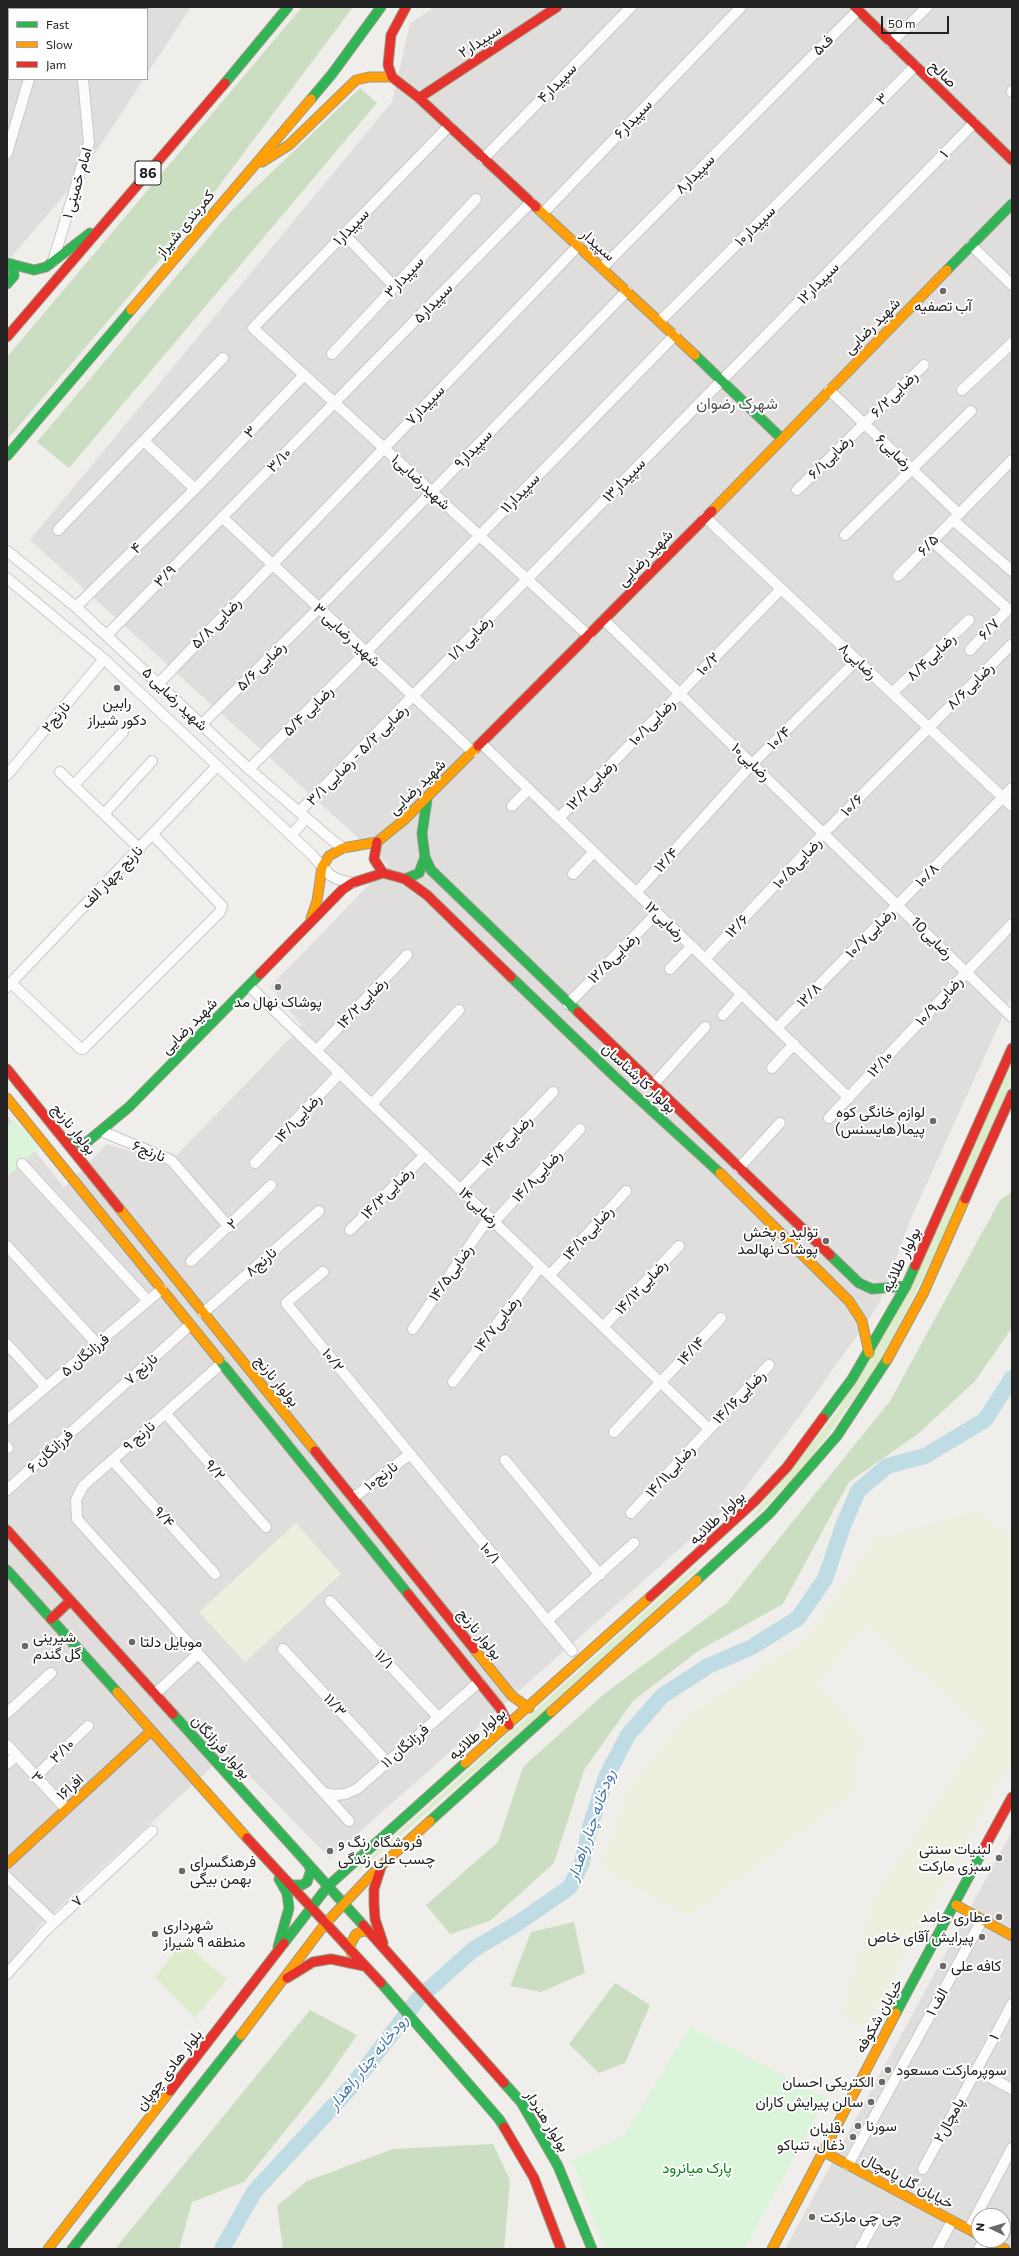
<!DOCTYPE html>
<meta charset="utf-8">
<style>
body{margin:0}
#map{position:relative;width:1019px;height:2256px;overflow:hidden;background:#f0eeeb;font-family:Commissioner,sans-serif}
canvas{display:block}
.frame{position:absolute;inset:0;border:8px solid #222;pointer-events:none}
.legend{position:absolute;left:8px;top:8px;width:140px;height:72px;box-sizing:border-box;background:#fff;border:1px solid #a7a7a7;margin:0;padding:5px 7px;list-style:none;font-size:12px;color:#222}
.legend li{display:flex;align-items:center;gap:8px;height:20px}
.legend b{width:20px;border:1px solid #a7a7a7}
.north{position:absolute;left:971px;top:2208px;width:40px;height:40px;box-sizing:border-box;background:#fff;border:1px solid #a7a7a7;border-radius:50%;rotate:275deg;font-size:11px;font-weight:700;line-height:16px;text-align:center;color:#222}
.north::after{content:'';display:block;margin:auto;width:14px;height:18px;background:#6a6968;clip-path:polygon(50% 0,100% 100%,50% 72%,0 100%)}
.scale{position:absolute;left:881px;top:16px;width:68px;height:18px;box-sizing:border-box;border:2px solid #222;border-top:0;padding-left:5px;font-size:12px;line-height:14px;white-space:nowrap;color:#222;-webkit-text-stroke:3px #fff;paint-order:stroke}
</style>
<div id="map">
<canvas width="1019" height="2256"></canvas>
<div class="frame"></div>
<ul class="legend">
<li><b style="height:5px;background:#30b455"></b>Fast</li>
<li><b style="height:5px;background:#ff9f0a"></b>Slow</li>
<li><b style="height:5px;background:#e5322d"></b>Jam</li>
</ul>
<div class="north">N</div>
<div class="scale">50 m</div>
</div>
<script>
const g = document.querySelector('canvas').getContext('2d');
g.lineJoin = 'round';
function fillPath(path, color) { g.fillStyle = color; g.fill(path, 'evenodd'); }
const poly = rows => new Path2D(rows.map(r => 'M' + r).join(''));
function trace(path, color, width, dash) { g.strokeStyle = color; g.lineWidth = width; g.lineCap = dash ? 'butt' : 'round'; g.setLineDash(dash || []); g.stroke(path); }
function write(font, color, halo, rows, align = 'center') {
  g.font = font + ' Commissioner,Vazirmatn,sans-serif'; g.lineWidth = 4; g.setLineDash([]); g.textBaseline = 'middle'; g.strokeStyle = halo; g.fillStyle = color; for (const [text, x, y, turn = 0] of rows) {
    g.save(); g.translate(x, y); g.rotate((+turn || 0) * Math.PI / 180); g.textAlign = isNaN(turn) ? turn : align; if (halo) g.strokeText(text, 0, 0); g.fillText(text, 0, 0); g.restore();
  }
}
fillPath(poly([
 [7,7,191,7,147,74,147,9,9,9,9,79,144,79,78,179,7,262],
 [435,7,1012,7,1012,996,912,1216,878,1306,799,1417,738,1497,330,1858,227,1753,40,1925,7,1967,7,1115,64,1188,107,1144,169,1163,302,1026,270,987,388,865,30,540,392,102,410,23],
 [1012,1831,1012,2249,785,2249],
 [979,2216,1003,2216,1003,2240,979,2240]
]), '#dfdedc');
fillPath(poly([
 [977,1511,1012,1536,1012,1758,864,2029,841,2015,875,1896,985,1729,865,1624,818,1683,863,1737,852,1793,687,1917,601,1866,628,1790,688,1716,809,1638,875,1539],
 [296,1523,341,1574,245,1662,199,1612]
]), '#efefdf');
fillPath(poly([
 [1012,1060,1012,1080,936,1252,880,1362,804,1468,752,1520,753,1515,838,1411],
 [695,1567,697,1567,698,1569,587,1674,358,1872,358,1869],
 [182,1941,227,1979,195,2018,155,1977,174,1953,165,1946]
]), '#ddeccb');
fillPath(poly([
 [302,7,353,7,195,218,7,440,7,357],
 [360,88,377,103,69,468,37,442,231,211],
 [1012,1192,1012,1328,975,1381,919,1433,849,1482,783,1604,698,1651,633,1701,584,1770,554,1863,490,1921,450,1934,426,1905,498,1842,523,1767,604,1694,727,1603,890,1401,1000,1200],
 [574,1922,585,1973,541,1992,510,1986,531,1932],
 [615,1983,650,2005,625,2063,599,2073,569,2044],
 [310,2010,357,2035,323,2084,244,2182,192,2202,179,2249,115,2249],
 [493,2144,510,2180,504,2249,283,2249,277,2206,307,2181,393,2149]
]), '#cbdec1');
fillPath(poly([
 [14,1120,39,1147,7,1177,7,1127],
 [690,2027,826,2098,744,2249,605,2249,572,2160,624,2136]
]), '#daf5da');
trace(poly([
 [222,2249,254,2192,351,2087,418,1999,474,1949,518,1923,570,1887,582,1863,590,1827,606,1777,628,1735,662,1696,708,1666,752,1647,798,1618,825,1579,843,1526,858,1491,887,1466,925,1456,985,1420,1012,1378]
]), '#bfdbe3', 16);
const street = poly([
 [49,9,49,7],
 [7,11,9,12],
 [891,43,927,7],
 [1012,92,1012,91],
 [449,126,253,328,589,636],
 [7,153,29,79],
 [483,159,631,7],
 [543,213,741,7],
 [344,234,395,287],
 [971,245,1012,285],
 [53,261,89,143,83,79],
 [602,268,858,10],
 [660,321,915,66],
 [332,354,476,199],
 [829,390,959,514],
 [962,390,1012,343],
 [144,441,195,489],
 [797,490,924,365],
 [222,517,473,752],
 [705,517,1012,806],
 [953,520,1012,571],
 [58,530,223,358],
 [845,535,971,411],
 [932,541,1008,609,970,650],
 [7,551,76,607,249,769,332,840,343,848],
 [898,576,1012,460],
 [7,578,104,659,311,854,330,875,337,879,352,883],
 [76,607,195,489,304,375],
 [604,620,1012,1017],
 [107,635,531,202],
 [159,683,578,246],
 [892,693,969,620],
 [202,724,319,608,627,291],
 [482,744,849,1098],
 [249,769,366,652,675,335],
 [60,772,140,849],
 [7,775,104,659],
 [74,785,123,732],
 [512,806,529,789],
 [299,812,974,123],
 [104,814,152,761],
 [559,818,781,589],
 [291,836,306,818],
 [573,874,594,852],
 [636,893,752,764,857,660],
 [705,959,824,833,1011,645],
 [670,969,692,946],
 [11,983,81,1049,83,1049,220,912,222,906,153,835],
 [249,986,708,1428],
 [7,987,217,766],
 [568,1004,657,913],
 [723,1015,742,994],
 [777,1028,1012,788],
 [317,1050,407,955],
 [772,1068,794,1044],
 [653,1085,705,1027],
 [372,1104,459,1010],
 [829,1118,1012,924],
 [101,1131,171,1160,229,1227],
 [255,1163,340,1073],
 [22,1164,148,1301],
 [739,1168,780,1123],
 [461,1189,553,1092],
 [494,1222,580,1129],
 [350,1230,425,1155],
 [7,1246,98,1345],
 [191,1261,271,1185],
 [323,1272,286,1303,572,1651],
 [550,1275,626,1191],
 [203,1313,319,1211],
 [603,1327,679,1246],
 [413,1329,489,1217],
 [7,1344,46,1387],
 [222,1363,83,1486,76,1500,77,1519,349,1821],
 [453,1382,540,1267],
 [165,1413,266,1527],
 [7,1420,162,1289],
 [614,1432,721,1318],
 [7,1447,8,1448],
 [112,1460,215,1574],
 [505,1460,600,1575],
 [7,1490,190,1325],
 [353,1498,410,1454],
 [631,1513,769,1365],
 [330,1601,438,1717],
 [547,1621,634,1543],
 [283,1649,387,1762],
 [155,1694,198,1654],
 [7,1713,51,1673],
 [7,1745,66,1809],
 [7,1764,17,1755],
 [36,1776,88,1726],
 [324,1793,336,1795,345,1794,357,1789,479,1682],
 [7,1877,54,1922],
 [7,1974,45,1931,152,1831],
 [976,2070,1012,2089],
 [848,2165,982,1920],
 [923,2169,1012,2004],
 [969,2229,1012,2148],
 [860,2249,877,2218],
 [937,2249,952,2221],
 [979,2249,984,2240]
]);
const fast = poly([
 [225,83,288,7],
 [311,99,332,74,381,7],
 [7,263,34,270,46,267,90,233],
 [947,270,1012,204],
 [7,284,14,276,12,264],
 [695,355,781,438],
 [7,456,131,310],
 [427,799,422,834,425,857,431,870,578,1012],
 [405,879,419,873,425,857],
 [511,977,614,1076,720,1173],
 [67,1143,87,1142,129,1107,260,974],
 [830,1255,859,1283,872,1289,906,1286],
 [219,1360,408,1594],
 [823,1418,852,1379,906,1286,915,1266],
 [7,1570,117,1692],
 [697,1580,769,1514,837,1436,887,1360],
 [173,1714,363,1925],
 [430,1821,551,1712],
 [290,1885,302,1885,307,1882,311,1870,308,1864],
 [284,1943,328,1886,465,1763],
 [278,1947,289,1908,287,1893,279,1879],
 [381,1983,499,2119,504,2127],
 [896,2013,982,1852],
 [504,2083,521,2102,558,2166,592,2249],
 [72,2249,241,2035]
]);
const slow = poly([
 [262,162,289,145,356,80,369,77,392,77],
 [536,207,695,355],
 [131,310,311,99],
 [712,511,947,270],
 [311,918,317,901,322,867,329,856,343,848,377,842,404,820,478,746],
 [7,1098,219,1360],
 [720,1173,849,1301,862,1321,869,1353],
 [119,1208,315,1451],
 [887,1360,924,1292,965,1199],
 [474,1649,512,1696,529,1708],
 [117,1692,247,1838],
 [551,1712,697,1580],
 [465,1763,650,1597],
 [7,1864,151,1731],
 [956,1905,1012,1936],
 [351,1952,350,1945,356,1934,363,1931,370,1932],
 [241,2035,325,1924,370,1876,430,1821],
 [824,2152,979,2235],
 [988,2240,1005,2249],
 [48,2249,170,2091],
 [772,2249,896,2013]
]);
const jam = poly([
 [855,7,1012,160],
 [392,77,419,98,536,207],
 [392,77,388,65,391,35,406,7],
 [419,98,557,7],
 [7,337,225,83],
 [478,746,712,511],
 [377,842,374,859,383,873],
 [260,974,343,889,352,883,383,873,405,879,427,895,511,977],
 [578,1012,830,1255],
 [7,1069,119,1208],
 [965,1199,1012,1094],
 [915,1266,1012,1048],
 [315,1451,474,1649],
 [7,1530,173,1714],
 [408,1594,500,1708,509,1725],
 [650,1597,755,1501,787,1467,823,1418],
 [51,1619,70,1601],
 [247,1838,381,1983],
 [982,1852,1012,1797],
 [381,1867,374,1889,374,1904,375,1919,383,1943],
 [363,1925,504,2083],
 [287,1978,313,1962,331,1959,364,1966],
 [170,2091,284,1943],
 [504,2127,534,2178,561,2249]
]);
trace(street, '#c9c8c7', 12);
trace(fast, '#999a82', 11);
trace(slow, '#999a82', 11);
trace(jam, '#999a82', 11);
trace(street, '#fdfcfc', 10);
trace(fast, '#30b455', 9);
trace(slow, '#ff9f0a', 9);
trace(jam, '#e5322d', 9);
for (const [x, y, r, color] of [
 [943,291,4,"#6a6968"],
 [117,688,4,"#6a6968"],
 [278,987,4,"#6a6968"],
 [933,1121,4,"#6a6968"],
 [826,1241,4,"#6a6968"],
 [132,1642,4,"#6a6968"],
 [25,1646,4,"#6a6968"],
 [330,1851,4,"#6a6968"],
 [999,1858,4,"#6a6968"],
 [182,1871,4,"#6a6968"],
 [999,1917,4,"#6a6968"],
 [155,1934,4,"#6a6968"],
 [982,1937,4,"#6a6968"],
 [943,1966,4,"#6a6968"],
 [888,2070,4,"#6a6968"],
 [882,2082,4,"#6a6968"],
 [871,2102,4,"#6a6968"],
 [858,2126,4,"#6a6968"],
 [853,2137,4,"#6a6968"],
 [812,2217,4,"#6a6968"]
]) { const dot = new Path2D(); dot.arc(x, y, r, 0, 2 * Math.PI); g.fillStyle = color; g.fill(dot); trace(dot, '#fff', 1.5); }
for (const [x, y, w] of [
 [148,173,26]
]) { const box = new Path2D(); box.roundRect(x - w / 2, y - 12, w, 24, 3); g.fillStyle = '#fff'; g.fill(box); trace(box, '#222', 1); }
write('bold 14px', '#222', null, [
 ["86",148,173]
]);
write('15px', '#222', '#fff', [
 ["سپیدار۲",480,41,-33],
 ["ف۵",823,45,-45],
 ["صالح",943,74,44],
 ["سپیدار۴",557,83,-46],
 ["۳",882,99,-45],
 ["سپیدار۶",633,119,-46],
 ["۱",944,154,-46],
 ["سپیدار۸",695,174,-45],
 ["امام خمینی ۱",77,183,-74],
 ["کمربندی شیراز",185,224,-50],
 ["سپیدار۱۰",755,226,-45],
 ["سپیدار۱",351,227,-46],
 ["سپیدار",598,245,42],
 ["سپیدار۳",404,277,-47],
 ["سپیدار۱۲",818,283,-45],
 ["سپیدار۵",433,303,-46],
 ["شهید رضایی",872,326,-45],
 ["رضایی۶/۲",894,394,-45],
 ["سپیدار۷",425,405,-46],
 ["۳",250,432,-46],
 ["سپیدار۹",473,449,-46],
 ["رضایی۶",894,452,44],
 ["رضایی۶/۱",830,457,-45],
 ["۳/۱۰",279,460,-45],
 ["سپیدار۱۳",624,480,-46],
 ["شهیدرضایی۱",421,482,43],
 ["سپیدار۱۱",520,493,-46],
 ["۶/۵",928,545,-46],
 ["۴",136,548,-45],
 ["شهید رضایی",645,558,-46],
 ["۳/۹",165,576,-46],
 ["رضایی ۵/۸",216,623,-46],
 ["۶/۷",989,629,-47],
 ["شهید رضایی ۳",347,635,43],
 ["رضایی ۱/۱",470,638,-46],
 ["رضایی۸/۴",931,657,-44],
 ["رضایی۸",858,661,43],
 ["۱۰/۲",708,664,-46],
 ["رضایی ۵/۶",261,666,-45],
 ["رضایی۸/۶",970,686,-45],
 ["شهید رضایی ۵",175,699,44],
 ["رضایی ۵/۴",308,711,-45],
 ["نارنج۲",56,717,-50],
 ["رضایی۱۰/۱",652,722,-46],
 ["۱۰/۴",779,738,-45],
 ["رضایی ۵/۲ - رضایی ۳/۱",357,755,-45],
 ["رضایی۱۰",751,762,44],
 ["رضایی۱۲/۲",591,785,-46],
 ["شهید رضایی",417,787,-44],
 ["۱۰/۶",852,805,-45],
 ["۱۲/۴",666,860,-48],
 ["رضایی۱۰/۵",797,863,-47],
 ["۱۰/۸",927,875,-45],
 ["نارنج چهار الف",112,877,-46],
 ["رضایی۱۲",665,921,44],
 ["۱۲/۶",737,926,-46],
 ["رضایی۱۰/۷",870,933,-46],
 ["رضایی10",932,938,45],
 ["رضایی۱۲/۵",613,958,-45],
 ["۱۲/۸",809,995,-45],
 ["رضایی۱۰/۹",939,1001,-47],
 ["رضایی۱۴/۲",362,1003,-46],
 ["شهید رضایی",189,1026,-45],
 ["۱۲/۱۰",880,1064,-47],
 ["بولوار کارشناسان",639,1078,43],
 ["۱۴/۱رضایی",298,1118,-47],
 ["بولوار نارنج",74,1129,51],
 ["رضایی۱۴/۴",507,1141,-46],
 ["نارنج۶",149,1151,22],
 ["رضایی۱۴/۸",537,1176,-47],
 ["رضایی۱۴/۳",387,1193,-45],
 ["رضایی۱۴",479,1207,44],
 ["۲",232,1224,-44],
 ["رضایی۱۴/۱۰",588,1233,-48],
 ["بولوار طلائیه",901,1260,-64],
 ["نارنج۸",261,1262,-41],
 ["رضایی۱۴/۵",451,1273,-55],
 ["رضایی۱۴/۱۲",641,1287,-47],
 ["رضایی۱۴/۷",497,1324,-53],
 ["۱۴/۱۴",691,1351,-47],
 ["فرزانگان ۵",85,1355,-40],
 ["۱۰/۲",333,1360,51],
 ["نارنج ۷",141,1369,-42],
 ["بولوار نارنج",277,1381,51],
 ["رضایی۱۴/۱۶",739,1397,-46],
 ["نارنج ۹",139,1436,-42],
 ["فرزانگان ۶",50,1451,-42],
 ["۹/۲",215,1470,49],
 ["رضایی۱۴/۱۱",670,1471,-48],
 ["نارنج۱۰",381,1476,-38],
 ["۹/۴",164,1517,48],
 ["بولوار طلائیه",717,1518,-43],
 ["۱۰/۱",490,1553,51],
 ["بولوار نارنج",480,1634,51],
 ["۱۱/۱",384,1659,47],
 ["۱۱/۳",335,1705,47],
 ["بولوار طلائیه",477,1734,-41],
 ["فرزانگان ۱۱",405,1746,-41],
 ["بولوار فرزانگان",221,1747,48],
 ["۳/۱۰",62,1751,-44],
 ["۳",37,1777,47],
 ["۱۶افرا",70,1787,-43],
 ["۷",77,1901,-43],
 ["۱ الف",937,2002,-61],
 ["خیابان شکوفه",879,2016,-61],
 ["۱",994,2037,-61],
 ["بلوار هادی چوپان",169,2070,-52],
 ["پامچال۲",949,2120,-62],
 ["بولوار هنردار",547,2121,58],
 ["خیابان گل پامچال",908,2181,28]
]);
write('15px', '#222', '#fff', [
 ["آب تصفیه",943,306,"center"],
 ["رابین",117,703,"center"],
 ["دکور شیراز",117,720,"center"],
 ["پوشاک نهال مد",278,1002,"center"],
 ["لوازم خانگی کوه",925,1112,"right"],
 ["پیما(هایسنس)",925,1129,"right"],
 ["تولید و پخش",818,1232,"right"],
 ["پوشاک نهالمد",818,1249,"right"],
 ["شیرینی",33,1637],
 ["گل گندم",33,1654],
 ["موبایل دلتا",140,1642],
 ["فروشگاه رنگ و",338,1842],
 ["چسب علی زندگی",338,1859],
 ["لبنیات سنتی",991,1849,"right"],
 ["سبزی مارکت",991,1866,"right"],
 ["فرهنگسرای",190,1862],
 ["بهمن بیگی",190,1879],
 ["عطاری حامد",991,1917,"right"],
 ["شهرداری",163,1925],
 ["منطقه ۹ شیراز",163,1942],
 ["پیرایش آقای خاص",974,1937,"right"],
 ["کافه علی",951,1966],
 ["سوپرمارکت مسعود",896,2070],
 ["الکتریکی احسان",874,2082,"right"],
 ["سالن پیرایش کاران",863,2102,"right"],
 ["سورنا",866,2126],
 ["قلیان،",845,2128,"right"],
 ["ذغال، تنباکو",845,2145,"right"],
 ["چی چی مارکت",820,2217]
], 'left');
write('15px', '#0c8416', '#fff', [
 ["پارک میانرود",697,2168]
]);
write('16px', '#555', '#fff', [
 ["شهرک رضوان",737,404]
]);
write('italic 16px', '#4a7aab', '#fff', [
 ["رودخانه چنار راهدار",591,1825,-71],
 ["رودخانه چنار راهدار",368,2062,-51]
]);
</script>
